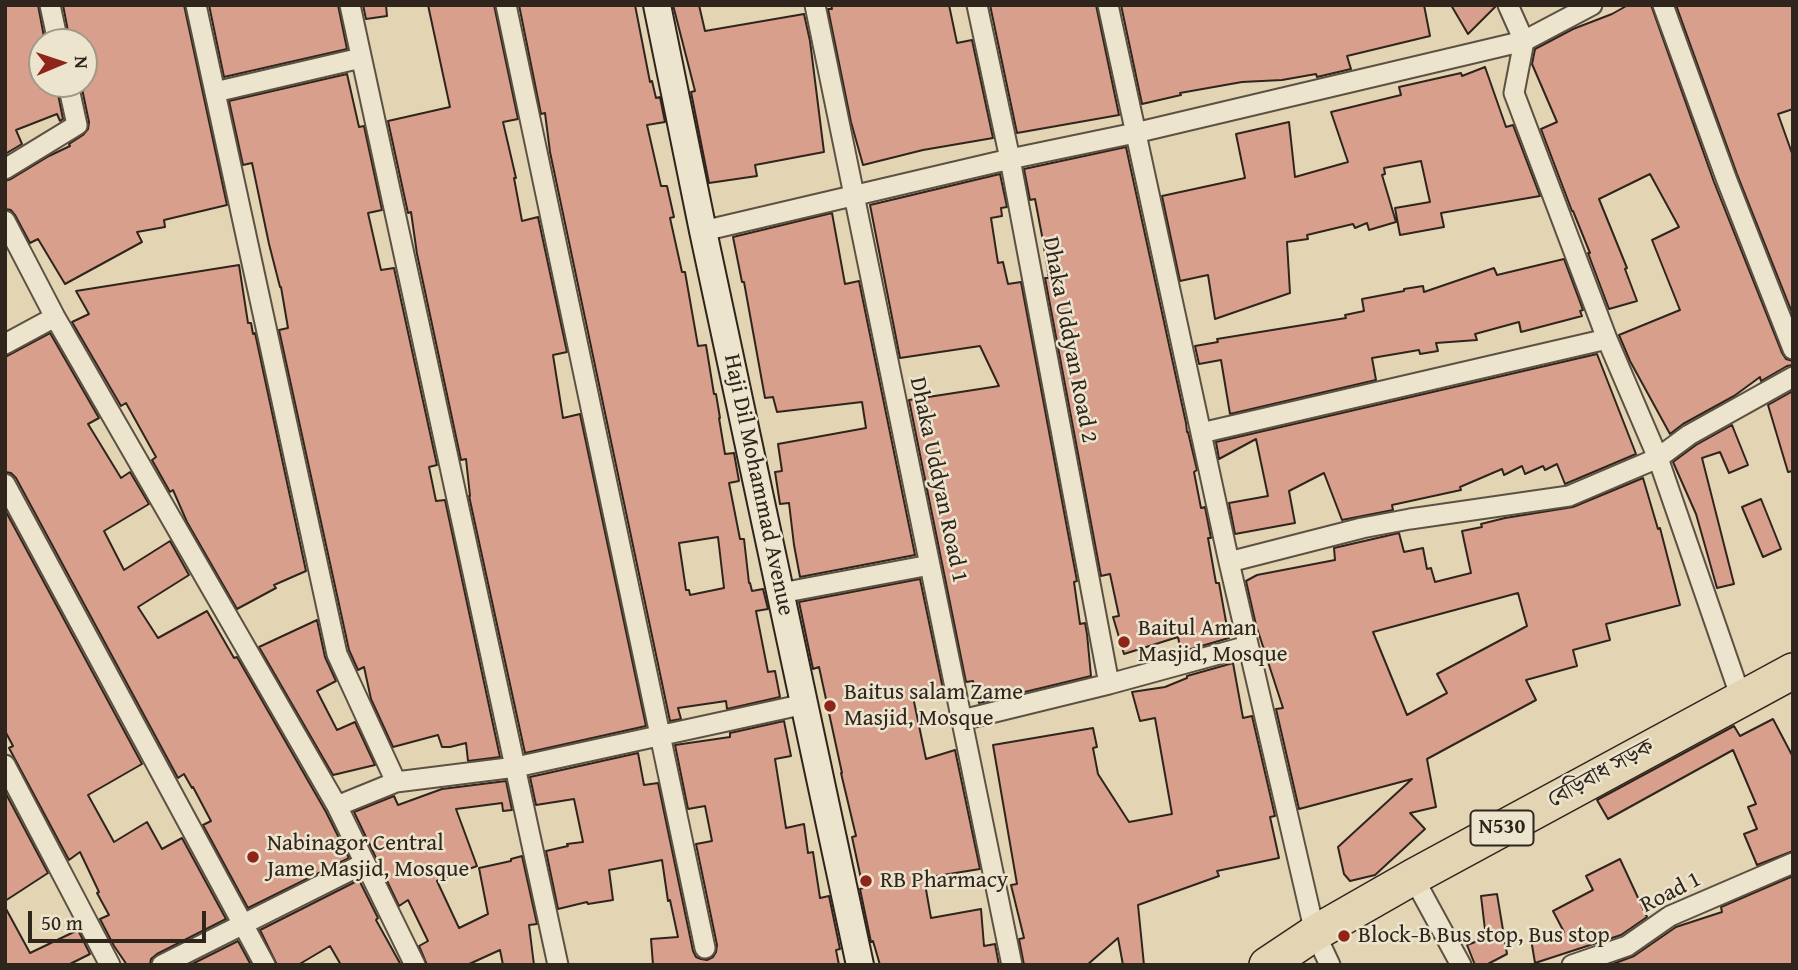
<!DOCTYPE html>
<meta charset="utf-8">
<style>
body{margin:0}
#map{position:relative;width:1798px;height:970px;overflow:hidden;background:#e3d5b4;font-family:"Gentium Book Plus",serif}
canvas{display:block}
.frame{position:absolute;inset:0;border:7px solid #30251d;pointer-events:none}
.north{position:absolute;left:28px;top:28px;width:70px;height:70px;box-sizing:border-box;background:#ede4ce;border:2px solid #a19887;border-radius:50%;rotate:88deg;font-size:19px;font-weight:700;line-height:28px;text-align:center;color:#30251d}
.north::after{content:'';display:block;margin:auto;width:24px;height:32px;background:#8f2418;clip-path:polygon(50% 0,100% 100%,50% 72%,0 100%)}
.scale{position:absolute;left:28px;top:911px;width:178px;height:32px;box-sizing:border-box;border:4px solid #30251d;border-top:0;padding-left:9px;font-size:21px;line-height:24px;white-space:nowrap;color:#30251d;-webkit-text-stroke:5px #ede4ce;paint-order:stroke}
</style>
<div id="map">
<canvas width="1798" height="970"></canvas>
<div class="frame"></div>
<div class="north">N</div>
<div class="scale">50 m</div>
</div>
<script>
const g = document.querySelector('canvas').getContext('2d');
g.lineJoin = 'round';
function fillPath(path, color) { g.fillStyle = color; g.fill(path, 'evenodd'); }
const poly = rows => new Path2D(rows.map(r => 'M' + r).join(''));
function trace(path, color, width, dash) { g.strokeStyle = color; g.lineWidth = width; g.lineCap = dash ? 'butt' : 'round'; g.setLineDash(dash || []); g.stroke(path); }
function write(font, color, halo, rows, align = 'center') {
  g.font = font + ' "Gentium Book Plus","Noto Serif Bengali",serif'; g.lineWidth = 5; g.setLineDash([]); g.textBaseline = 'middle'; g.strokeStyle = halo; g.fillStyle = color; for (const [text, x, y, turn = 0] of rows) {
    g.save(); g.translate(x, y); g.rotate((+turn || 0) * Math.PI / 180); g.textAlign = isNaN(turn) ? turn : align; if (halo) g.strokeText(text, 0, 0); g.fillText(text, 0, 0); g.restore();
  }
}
const building = poly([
 [5,5,38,5,45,42,42,42,42,84,56,84,63,119,60,121,57,114,16,130,22,144,5,154,5,5],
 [63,5,184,5,227,205,164,220,165,227,137,232,142,242,65,284,38,239,30,243,15,215,11,210,5,209,5,181,11,179,49,156,70,146,69,144,83,135,88,129,89,122,81,84,84,84,84,42,70,42,63,5],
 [209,5,338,5,347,49,224,77,209,5],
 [363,5,386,5,387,16,366,19,363,5],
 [428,5,494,5,518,119,503,122,516,178,514,178,522,221,538,217,567,352,553,355,563,418,580,414,646,726,525,753,469,496,470,496,466,459,461,460,417,254,411,212,408,213,388,121,450,107,428,5],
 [519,5,635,5,650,82,652,81,656,98,660,97,665,122,647,125,661,186,667,186,674,217,670,218,682,272,685,272,698,346,706,345,714,394,716,394,720,418,719,418,725,454,734,453,739,481,729,483,740,539,744,539,749,583,750,583,752,591,763,589,768,609,756,611,768,672,775,671,780,697,727,709,726,701,678,708,681,719,670,721,550,152,545,113,541,114,519,5],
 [718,537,724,588,690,595,689,590,686,590,679,543,718,537],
 [673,5,699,5,705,31,804,14,810,41,824,152,755,165,757,176,709,183,691,92,695,91,673,5],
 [831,5,949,5,957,43,972,40,993,138,923,150,863,165,851,122,828,9,832,9,831,5],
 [990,5,1096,5,1119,115,1017,133,990,5],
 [1121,5,1424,5,1430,36,1347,56,1351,69,1317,77,1316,74,1282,80,1242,82,1180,93,1181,95,1142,104,1121,5],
 [1451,5,1496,5,1496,6,1468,34,1451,5],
 [1628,5,1651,5,1714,182,1782,353,1786,359,1793,361,1793,365,1787,366,1761,381,1760,377,1734,396,1683,424,1670,434,1630,361,1619,335,1680,310,1652,240,1679,227,1650,174,1599,199,1627,268,1625,269,1637,301,1609,309,1588,253,1590,253,1573,211,1572,211,1541,129,1557,122,1532,64,1535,49,1573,29,1612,14,1628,5],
 [1676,5,1793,5,1793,109,1778,114,1793,156,1793,315,1737,174,1676,5],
 [1485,67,1506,127,1513,125,1540,196,1441,213,1444,227,1400,235,1395,208,1430,202,1421,161,1384,168,1385,174,1382,175,1396,222,1369,230,1367,223,1355,228,1353,224,1307,235,1308,239,1287,242,1290,293,1215,319,1208,275,1180,281,1162,196,1245,178,1236,134,1289,122,1295,177,1348,162,1331,112,1401,95,1399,87,1461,73,1462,76,1485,67],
 [347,74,359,127,364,126,382,210,368,213,381,270,394,268,437,465,429,467,436,501,445,500,500,757,468,761,466,743,450,747,442,747,438,735,393,747,371,699,364,667,358,670,349,650,279,330,288,328,281,287,280,287,269,244,252,163,243,165,229,101,347,74],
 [1126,147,1186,423,1187,432,1188,432,1197,470,1194,472,1201,508,1205,507,1211,538,1208,538,1216,583,1219,583,1229,638,1181,652,1178,637,1124,654,1113,617,1119,616,1110,574,1101,576,1045,278,1049,278,1043,241,1035,199,1030,200,1024,169,1126,147],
 [1000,174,1007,207,1001,208,1002,216,991,218,998,263,1003,262,1008,284,1021,282,1077,581,1074,582,1080,624,1085,623,1087,634,1091,676,979,703,973,681,966,682,909,400,999,386,980,346,900,358,870,205,1000,174],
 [832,213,845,284,859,281,915,555,800,577,794,545,789,503,780,504,775,472,782,471,778,444,866,428,862,402,777,412,773,397,765,398,744,282,742,282,733,237,832,213],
 [1564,259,1583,310,1580,311,1582,316,1521,332,1519,322,1475,334,1477,340,1436,343,1438,351,1420,354,1419,350,1372,358,1376,380,1230,414,1221,360,1199,364,1195,346,1218,342,1217,339,1346,318,1345,315,1364,311,1362,299,1404,291,1404,289,1423,286,1424,292,1494,268,1497,275,1564,259],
 [239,265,248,323,251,323,253,334,255,333,306,571,274,585,276,588,237,609,187,522,173,490,170,492,152,460,156,457,126,403,121,406,72,322,89,314,76,291,239,265],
 [50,333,99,418,88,424,121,478,130,472,149,504,104,531,124,570,170,541,189,575,138,607,158,638,207,611,234,658,237,657,326,812,349,858,248,908,203,825,211,821,193,787,192,788,184,774,178,778,16,478,11,473,5,472,5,357,50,333],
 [1597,354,1636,454,1565,484,1557,464,1545,470,1543,466,1525,474,1522,466,1504,475,1502,469,1460,487,1461,490,1392,505,1393,510,1342,520,1324,473,1289,491,1295,523,1235,534,1229,503,1268,496,1256,439,1219,459,1216,442,1597,354],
 [1793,391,1793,471,1788,472,1768,405,1793,391],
 [1732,425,1748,465,1729,473,1720,452,1702,458,1734,584,1717,588,1696,514,1673,462,1696,445,1732,425],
 [1643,478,1658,529,1660,528,1680,605,1606,624,1610,640,1573,650,1577,666,1526,680,1536,700,1427,759,1436,807,1410,813,1425,829,1375,875,1350,881,1344,874,1338,847,1412,779,1299,809,1276,709,1283,708,1256,625,1246,581,1257,575,1335,560,1334,548,1399,533,1404,552,1423,548,1427,569,1431,568,1435,582,1471,573,1462,531,1482,527,1481,524,1505,518,1573,507,1643,478],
 [1518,593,1527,626,1437,674,1447,693,1407,715,1373,632,1518,593],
 [1761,499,1781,549,1763,557,1742,507,1761,499],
 [5,510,142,764,88,795,114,842,147,822,162,849,182,838,226,919,157,954,151,959,150,965,127,965,114,946,100,919,109,915,97,893,99,892,80,852,69,860,9,748,13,746,5,731,5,510],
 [920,579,943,689,913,697,926,759,955,750,980,869,924,878,931,918,981,909,984,946,995,944,999,965,880,965,873,941,871,942,860,889,863,888,852,837,856,836,841,773,842,773,819,667,813,669,799,602,920,579],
 [317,620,325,657,336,681,317,691,337,730,355,722,375,765,333,775,259,647,317,620],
 [1233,663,1243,718,1252,716,1275,816,1270,817,1279,858,1217,871,1219,876,1138,905,1144,965,1123,965,1118,938,1087,965,1024,965,1019,939,1024,938,1011,885,1017,884,993,745,1093,728,1097,747,1093,748,1098,774,1129,822,1172,814,1155,718,1140,721,1132,692,1165,687,1187,678,1187,676,1233,663],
 [1773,719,1793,757,1793,851,1757,865,1744,834,1757,829,1748,807,1756,804,1733,750,1608,819,1597,800,1734,726,1740,736,1773,719],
 [784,721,791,756,775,759,786,828,804,824,808,853,813,852,820,898,829,896,840,949,836,950,839,965,653,965,651,939,678,937,670,900,668,901,662,860,609,870,613,900,588,904,587,902,558,909,546,851,568,846,567,844,583,842,574,799,536,805,530,777,638,753,644,785,658,783,693,951,696,957,701,959,707,960,713,957,716,952,717,945,696,844,712,841,705,806,688,809,675,745,730,737,730,733,784,721],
 [506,781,512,810,503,811,502,803,456,809,477,866,437,881,459,928,488,914,479,868,511,861,511,859,522,856,537,924,529,925,534,965,503,965,500,950,467,965,427,965,419,946,428,941,408,900,399,906,354,812,394,796,398,805,442,789,506,781],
 [5,792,48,873,5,901,5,792],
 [1620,859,1647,917,1621,935,1535,963,1531,939,1564,932,1553,911,1593,890,1586,876,1620,859],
 [1793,876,1793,965,1610,965,1634,956,1676,927,1722,912,1721,907,1793,876],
 [359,880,378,918,376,920,401,965,341,965,330,946,298,965,277,965,260,930,359,880],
 [1497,894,1507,954,1486,965,1475,965,1467,945,1486,938,1481,896,1497,894],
 [5,907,30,953,78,930,90,954,68,965,5,965,5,907],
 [238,941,251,965,190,965,238,941]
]);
fillPath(building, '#d89f8c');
trace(building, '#30251d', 2);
const street = poly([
 [50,5,58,42],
 [196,5,337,654,396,782],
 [350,5,558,965],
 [506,5,705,948],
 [815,5,1012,965],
 [977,5,1010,159,1109,684],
 [1108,5,1229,562,1315,933,1330,965],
 [1508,5,1524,41,1514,93,1607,339,1658,458,1741,698],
 [1663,5,1726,178,1793,349],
 [215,92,361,58],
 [5,169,77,125,68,84],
 [5,221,55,317,337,806,415,965],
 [703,231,1010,159,1135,133,1524,41,1592,5],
 [5,344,55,317],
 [1201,433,1607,339],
 [5,484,265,965],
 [1229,562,1362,528,1410,519,1569,496,1658,458,1689,435,1793,377],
 [781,593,930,565],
 [962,720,1109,684,1248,646],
 [5,765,110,965],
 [337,806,396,782,516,767,805,704],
 [1413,877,1461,965],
 [162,965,365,863],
 [1572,965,1627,946,1670,916,1793,863]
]);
const secondary = poly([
 [657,5,703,231,860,965]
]);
const highway = poly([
 [1267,965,1315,933,1413,877,1793,671]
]);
trace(street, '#5d5143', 23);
trace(secondary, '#30251d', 30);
trace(highway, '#30251d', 38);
trace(street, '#ede4ce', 19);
trace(secondary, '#ede4ce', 26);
trace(highway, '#e3d5b4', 35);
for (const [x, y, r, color] of [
 [1124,642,7,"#8f2418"],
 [830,706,7,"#8f2418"],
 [253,857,7,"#8f2418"],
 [866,881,7,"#8f2418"],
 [1344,936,7,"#8f2418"]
]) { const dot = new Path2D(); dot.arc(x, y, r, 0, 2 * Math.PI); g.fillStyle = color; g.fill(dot); trace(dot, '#ede4ce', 2.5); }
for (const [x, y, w] of [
 [1502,828,63]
]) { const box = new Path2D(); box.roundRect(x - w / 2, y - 17.5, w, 35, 5); g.fillStyle = '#ede4ce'; g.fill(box); trace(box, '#30251d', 2); }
write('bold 21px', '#30251d', null, [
 ["N530",1502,828]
]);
write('23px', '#30251d', '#ede4ce', [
 ["Dhaka Uddyan Road 2",1069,340,79],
 ["Dhaka Uddyan Road 1",938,480,78],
 ["Haji Dil Mohammad Avenue",758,485,78],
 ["বেড়িবাধ সড়ক",1601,774,-29],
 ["Road 1",1671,893,-27]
]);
write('23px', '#30251d', '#ede4ce', [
 ["Baitul Aman",1138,629],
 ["Masjid, Mosque",1138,655],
 ["Baitus salam Zame",844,693],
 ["Masjid, Mosque",844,719],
 ["Nabinagor Central",267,844],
 ["Jame Masjid, Mosque",267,870],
 ["RB Pharmacy",880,881],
 ["Block-B Bus stop, Bus stop",1358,936]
], 'left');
</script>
